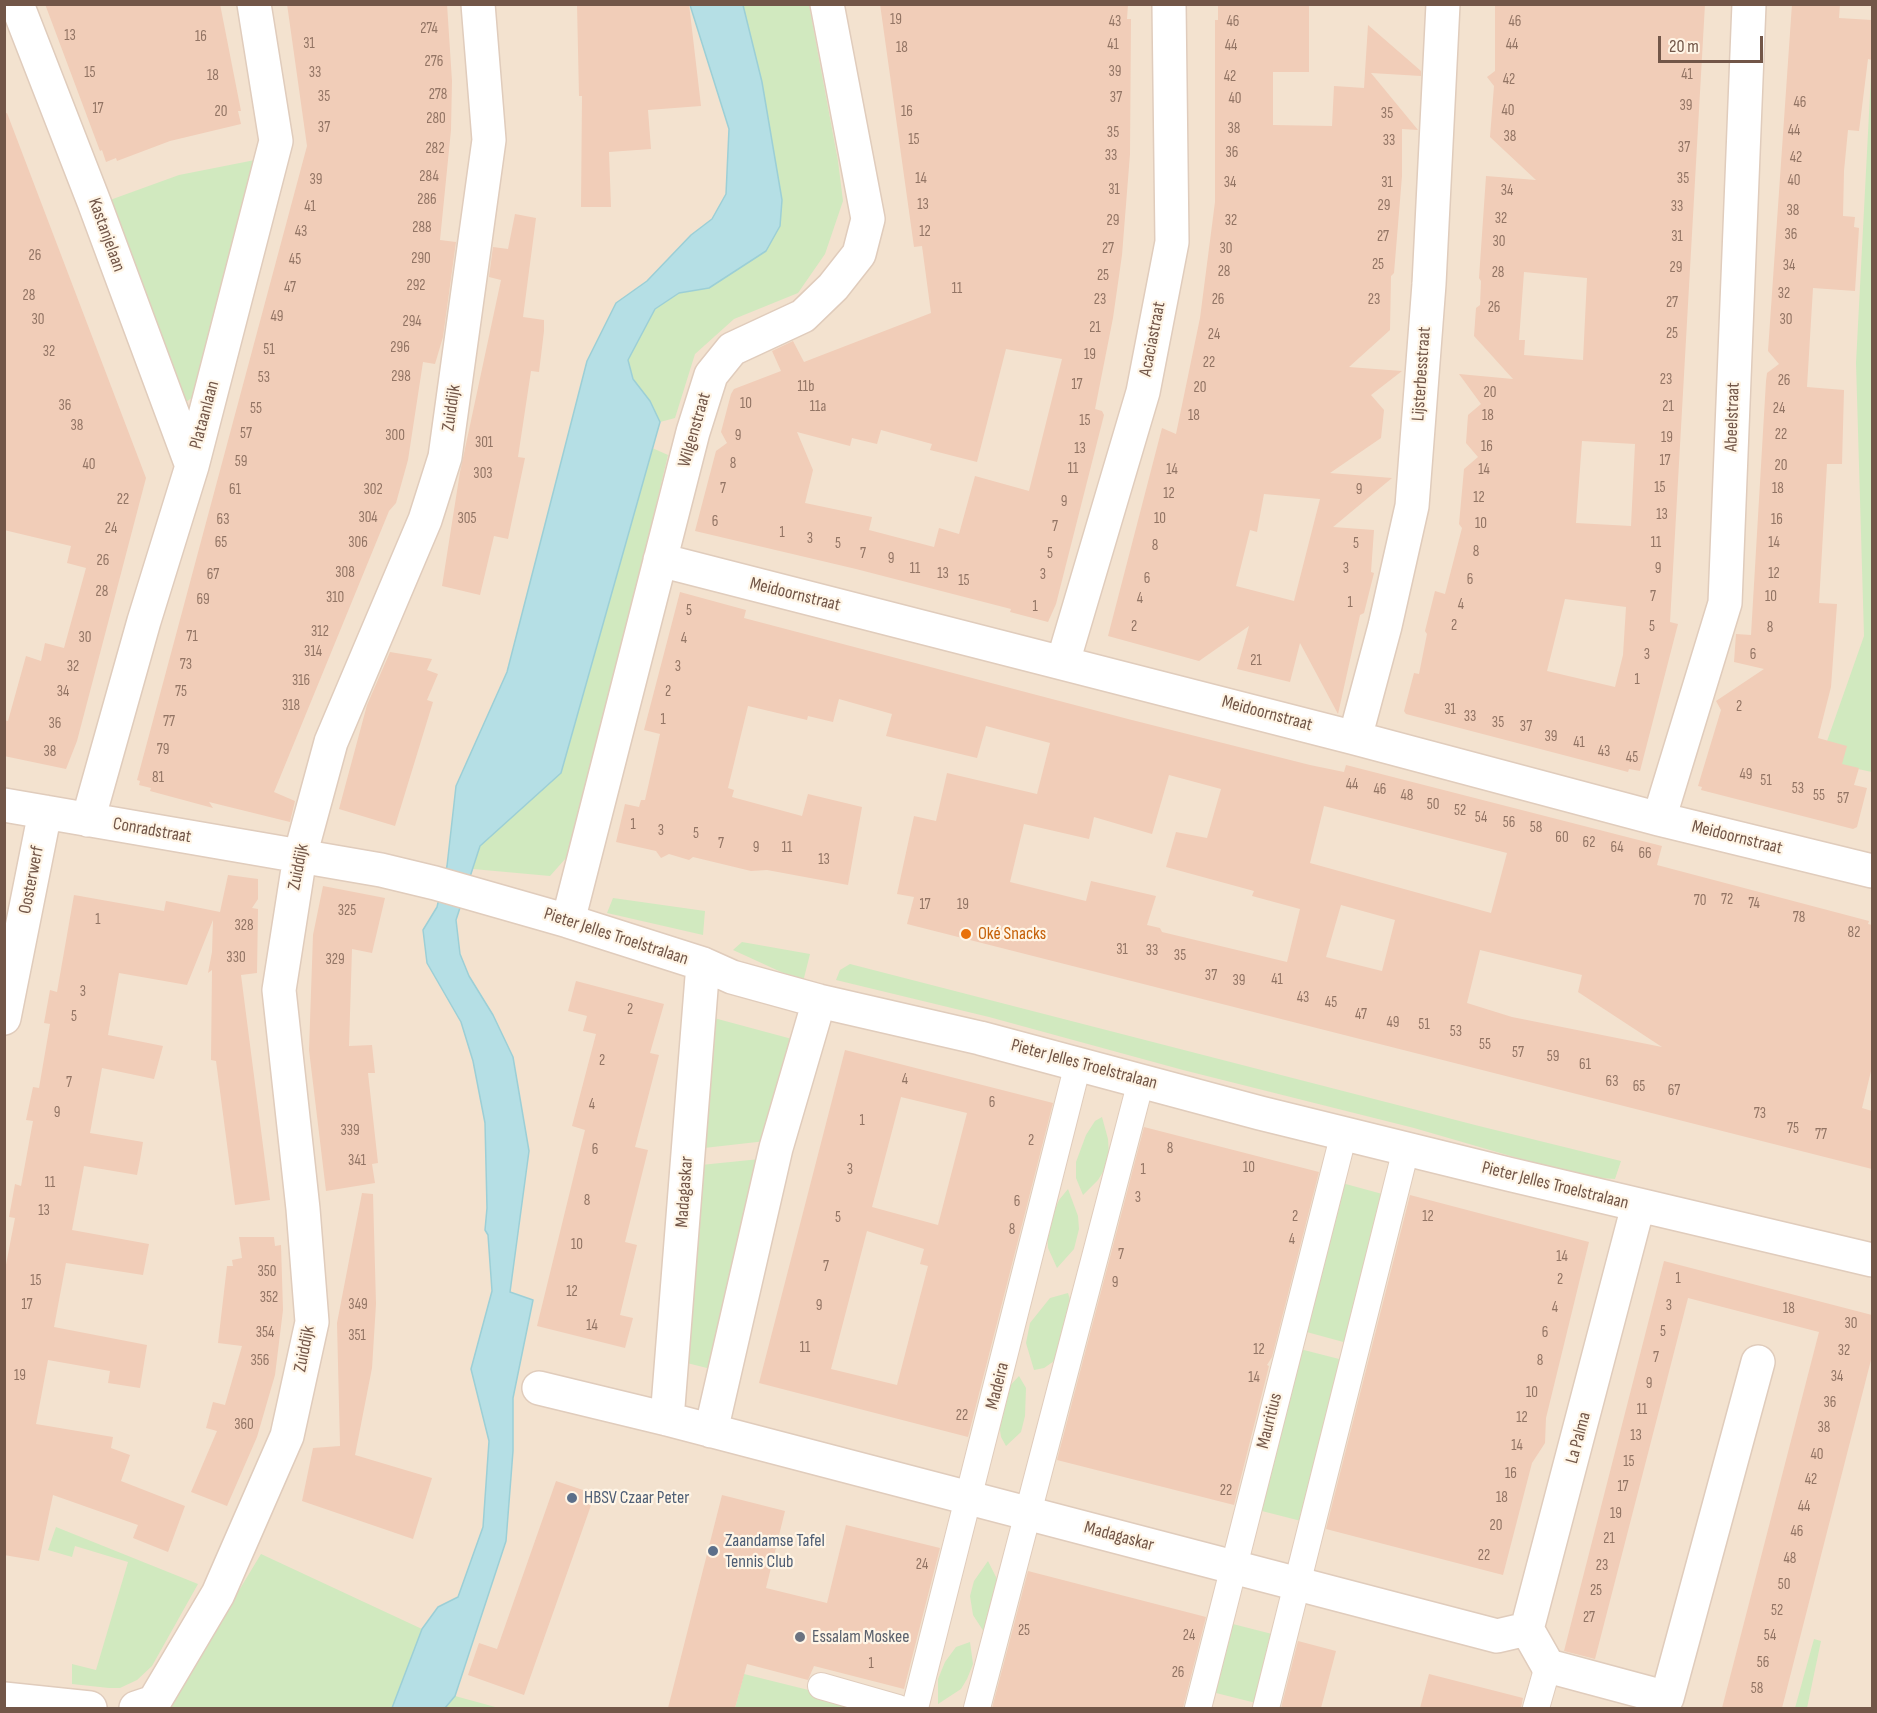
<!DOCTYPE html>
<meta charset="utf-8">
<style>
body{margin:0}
#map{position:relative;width:1877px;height:1713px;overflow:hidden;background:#fcf0e0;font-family:"Sofia Sans Condensed",sans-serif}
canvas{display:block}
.frame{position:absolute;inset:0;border:6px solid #725648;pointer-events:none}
.scale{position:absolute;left:1658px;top:36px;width:105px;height:27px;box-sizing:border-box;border:3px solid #725648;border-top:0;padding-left:8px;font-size:18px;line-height:21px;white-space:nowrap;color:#725648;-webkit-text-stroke:4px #fff5e6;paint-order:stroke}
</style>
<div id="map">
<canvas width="1877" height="1713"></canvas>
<div class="frame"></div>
<div class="scale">20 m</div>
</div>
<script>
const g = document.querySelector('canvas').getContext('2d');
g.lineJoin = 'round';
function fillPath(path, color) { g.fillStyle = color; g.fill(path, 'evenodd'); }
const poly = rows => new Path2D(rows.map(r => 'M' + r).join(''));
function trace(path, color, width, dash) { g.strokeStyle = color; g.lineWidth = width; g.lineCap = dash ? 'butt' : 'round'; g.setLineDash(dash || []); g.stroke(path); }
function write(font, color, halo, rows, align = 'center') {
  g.font = font + ' "Sofia Sans Condensed",sans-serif'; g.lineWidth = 4.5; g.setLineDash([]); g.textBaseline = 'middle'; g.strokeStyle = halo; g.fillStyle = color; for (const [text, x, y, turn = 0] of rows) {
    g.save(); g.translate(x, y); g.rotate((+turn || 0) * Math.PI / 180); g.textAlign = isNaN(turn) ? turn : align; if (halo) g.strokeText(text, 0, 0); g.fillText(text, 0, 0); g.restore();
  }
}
fillPath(poly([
 [5,5,1872,5,1872,1708,5,1708]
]), '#f3e2cf');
fillPath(poly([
 [743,5,809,5,838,161,843,201,825,254,798,293,734,319,695,354,675,418,660,422,650,401,633,379,628,360,655,309,679,293,709,288,732,272,762,82],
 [1872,56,1872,772,1820,761,1864,636,1856,363],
 [260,159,193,397,186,402,177,401,99,204,179,175],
 [650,447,668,455,574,849,550,876,473,869,480,846,561,773],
 [613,898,705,911,703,935,607,913],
 [742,942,810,954,803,982,733,950],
 [850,964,1479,1126,1621,1161,1615,1179,1583,1177,1414,1128,1183,1070,989,1017,836,980,840,970],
 [714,1018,792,1039,766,1141,704,1148],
 [1102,1117,1108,1139,1109,1155,1106,1167,1098,1180,1083,1195,1076,1178,1076,1162,1086,1135,1095,1121],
 [760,1159,711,1369,687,1363,691,1166],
 [1342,1183,1386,1195,1347,1343,1303,1331],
 [1068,1189,1078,1216,1079,1229,1074,1249,1057,1268,1048,1248,1047,1228,1059,1200],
 [1068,1293,1073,1309,1057,1359,1044,1368,1034,1370,1026,1343,1030,1323,1050,1298],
 [1300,1349,1343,1360,1301,1521,1258,1510],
 [1019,1376,1026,1388,1025,1416,1021,1432,1006,1446,1001,1437,998,1418,1005,1391],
 [56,1527,198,1584,152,1666,137,1680,120,1688,109,1688,72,1684,72,1664,96,1670,128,1562,75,1546,72,1557,48,1550],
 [261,1554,422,1629,392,1708,171,1708,172,1701],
 [988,1561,997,1579,999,1595,984,1632,973,1615,970,1596,974,1581],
 [1229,1623,1272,1634,1256,1703,1212,1692],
 [1814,1639,1821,1641,1807,1708,1795,1708],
 [970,1642,973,1664,967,1679,961,1689,938,1704,938,1679,945,1662,956,1647],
 [744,1674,881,1708,735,1708],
 [455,1696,499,1708,445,1708]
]), '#d1e9bf');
const water = poly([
 [690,5,743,5,762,82,782,200,780,226,766,251,709,288,679,293,655,309,628,360,633,379,650,401,660,422,561,773,480,846,456,920,460,954,469,976,493,1015,513,1057,529,1151,510,1292,533,1300,513,1398,513,1451,506,1541,455,1696,445,1708,392,1708,422,1629,438,1607,458,1597,483,1527,489,1441,471,1369,492,1291,488,1235,485,1230,487,1208,485,1123,473,1061,461,1022,427,963,423,930,437,907,447,866,456,786,507,672,587,361,616,303,647,281,691,235,712,219,726,194,729,129,690,5]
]);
fillPath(water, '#b5dfe5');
trace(water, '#9ccfd6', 1.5);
fillPath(poly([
 [45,4,220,4,241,111,238,111,241,124,170,141,117,161,116,158,106,162,102,150,100,151],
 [287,4,447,4,452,81,451,130,440,240,456,242,443,337,435,364,423,362,408,460,396,503,389,511,274,792,295,801,290,822,209,802,213,808,150,791,151,788,139,785,140,781,137,780,307,146],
 [577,4,689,4,701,106,648,110,651,149,609,152,611,207,581,207,582,96,579,96],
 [880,4,1128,4,1127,19,1131,19,1130,154,1122,255,1113,318,1095,409,1102,411,1104,415,1056,604,1048,622,1010,612,1011,609,856,569,695,531,716,451,727,443,721,432,731,394,734,389,781,371,772,351,793,341,804,362,931,313,922,246,914,247],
 [1006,349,1062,359,1029,491,975,476,959,534,939,528,934,547,869,530,872,517,805,503,813,470,797,432,850,446,852,438,877,444,881,430,932,444,930,450,977,462],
 [1218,4,1309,4,1309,72,1273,72,1273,125,1332,126,1334,86,1364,88,1368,25,1421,71,1421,76,1371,73,1418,130,1402,129,1402,176,1394,273,1391,276,1390,330,1349,367,1402,371,1371,395,1384,410,1381,438,1330,473,1392,478,1333,527,1374,530,1371,572,1374,573,1364,613,1360,615,1338,714,1300,643,1290,682,1237,669,1249,626,1199,661,1108,636,1162,428,1176,434,1200,318,1215,202,1215,20,1218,20],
 [1264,494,1320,499,1294,601,1236,586,1250,530,1257,532],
 [1495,4,1705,4,1670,622,1678,624,1640,771,1629,769,1628,772,1567,756,1406,714,1404,711,1414,673,1419,674,1427,634,1425,631,1435,591,1445,594,1462,528,1459,524,1464,469,1478,457,1466,443,1468,415,1481,404,1459,374,1513,379,1474,336,1476,308,1480,305,1481,281,1479,278,1486,176,1536,180,1490,137,1494,86,1487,77,1495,71],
 [1524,272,1587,278,1583,360,1524,355,1525,340,1519,340],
 [1582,441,1635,444,1631,526,1576,523],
 [1565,599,1626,607,1623,655,1615,687,1547,671],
 [1792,4,1840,4,1839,18,1872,20,1872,60,1868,59,1859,131,1848,130,1844,171,1843,216,1855,217,1854,227,1859,228,1855,291,1813,288,1807,387,1844,390,1842,464,1827,464,1819,603,1837,604,1831,687,1818,738,1847,746,1842,764,1859,768,1854,785,1867,788,1857,827,1853,829,1701,790,1702,787,1698,786,1721,710,1716,701,1764,669,1734,662,1736,634,1751,635,1766,381,1767,373,1779,364,1768,351],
 [7,113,146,478,77,741,66,769,4,756,4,720,8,721,26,656,41,661,45,643,64,648,86,568,67,563,71,546,4,530,4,114],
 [515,214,536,218,523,317,544,320,544,331,539,372,531,371,518,457,525,458,508,539,494,536,480,595,442,586,460,472,501,280,489,277,493,247,508,249],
 [680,592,746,610,744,618,1128,719,1310,765,1344,772,1346,765,1662,846,1657,865,1869,921,1868,924,1872,925,1872,1067,1862,1108,1872,1111,1872,1169,907,924,914,897,897,894,914,816,936,821,947,773,1037,794,1050,743,986,726,977,758,886,736,892,714,839,699,833,722,808,716,807,720,748,706,728,788,734,790,732,797,802,816,808,794,862,807,848,885,767,870,751,871,693,857,689,860,669,854,661,858,656,851,616,842,625,804,639,807,641,800,645,800,660,734,644,730],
 [1169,775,1221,789,1207,838,1176,832,1166,867,1254,891,1252,896,1300,909,1287,962,1162,932,1160,928,1147,925,1156,896,1091,881,1086,901,1010,882,1024,824,1089,839,1094,817,1152,834],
 [1324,806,1507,853,1491,913,1310,863],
 [1341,905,1395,920,1382,971,1326,957],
 [1480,950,1582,975,1578,992,1662,1047,1512,1017,1467,1003],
 [390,652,432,659,427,670,438,674,427,700,433,702,395,826,339,809,367,705],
 [228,875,258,879,258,899,252,908,258,909,257,973,241,975,270,1200,235,1205,216,1061,211,1060,212,970,208,973,212,952,213,920,187,985,119,973,108,1035,163,1046,154,1079,102,1068,90,1133,143,1142,140,1160,137,1175,84,1166,72,1230,149,1244,143,1275,66,1263,54,1327,147,1345,140,1388,108,1383,110,1371,48,1360,36,1424,113,1437,111,1448,130,1455,121,1481,185,1506,168,1552,133,1538,138,1525,53,1495,39,1561,4,1555,4,1275,15,1218,9,1217,15,1184,21,1186,33,1121,26,1120,33,1087,39,1088,50,1024,44,1023,50,990,57,992,74,895,164,911,166,901,220,912],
 [323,886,385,898,372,953,352,949,349,1046,372,1045,375,1073,368,1073,378,1163,372,1164,375,1183,326,1191,309,1050,313,935],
 [576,981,664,1004,650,1053,659,1055,635,1147,648,1150,625,1242,637,1245,620,1315,633,1318,625,1348,537,1326,585,1130,572,1126,596,1034,583,1031,587,1016,568,1011],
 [845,1050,1053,1103,968,1437,759,1383],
 [901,1097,967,1113,938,1225,872,1207],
 [867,1231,924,1249,920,1264,928,1266,897,1385,831,1369],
 [1144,1127,1319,1172,1272,1357,1267,1365,1269,1366,1234,1505,1057,1460],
 [362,1193,373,1194,376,1304,372,1368,355,1455,432,1478,413,1539,302,1501,313,1448,340,1446,337,1323],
 [1410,1195,1589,1242,1546,1418,1545,1443,1532,1463,1503,1575,1326,1529],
 [239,1237,274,1237,275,1246,281,1245,283,1310,275,1375,257,1437,227,1506,191,1492,217,1431,206,1428,213,1402,225,1405,242,1346,218,1343,227,1266,233,1266,232,1260,242,1258],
 [1664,1261,1872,1315,1872,1356,1782,1708,1722,1708,1819,1332,1688,1298,1595,1659,1564,1651],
 [556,1481,595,1494,524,1695,468,1675,479,1643,497,1649],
 [722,1495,785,1511,766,1588,827,1603,846,1525,940,1548,904,1689,814,1666,808,1680,747,1664,735,1708,668,1708],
 [1028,1571,1206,1617,1183,1708,992,1708],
 [1298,1641,1336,1651,1321,1708,1281,1708],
 [1429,1674,1523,1698,1521,1708,1420,1708]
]), '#f1cdb8');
const pedestrian = poly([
 [821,1686,898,1708],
 [915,1708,1078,1064],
 [977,1708,1141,1081],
 [1198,1708,1344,1133],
 [1266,1708,1406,1149],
 [1536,1708,1548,1666]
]);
const minor = poly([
 [17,4,94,202,192,466],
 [660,560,1355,738,1659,819,1872,871],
 [1063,662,1143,392,1172,242,1169,4],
 [1355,738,1385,626,1412,506,1429,284,1443,4],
 [4,805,381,870,435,883,568,921,703,964,732,977,819,1001,980,1038,1260,1113,1508,1174,1872,1260],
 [1659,819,1725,603,1749,4],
 [88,820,144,621,192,466,276,141,254,4],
 [568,921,693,432,711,375,732,349,803,316,833,287,859,254,868,219,827,4],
 [4,1018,45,812],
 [1638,1206,1527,1629,1548,1666,1667,1698,1758,1362],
 [539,1388,667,1419,1497,1636,1527,1629],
 [667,1419,703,964],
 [711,1431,776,1148,819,1001],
 [4,1699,90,1708],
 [136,1708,154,1702,218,1594,287,1436,312,1322,303,1209,279,990,300,856,331,742,425,520,445,457,489,140,478,4]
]);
trace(pedestrian, '#e0ccbc', 28);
trace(minor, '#e0ccbc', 36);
trace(pedestrian, '#fff', 26);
trace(minor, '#fff', 33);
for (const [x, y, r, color] of [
 [966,934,6,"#e8710a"],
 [572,1498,6,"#5c6f8a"],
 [713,1551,6,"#5c6f8a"],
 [800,1637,6,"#6b7280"]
]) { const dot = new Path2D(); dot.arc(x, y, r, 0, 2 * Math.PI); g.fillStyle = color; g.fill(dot); trace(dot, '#fff5e6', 2); }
write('15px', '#927464', null, [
 ["19",896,20],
 ["43",1115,22],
 ["46",1233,22],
 ["46",1515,22],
 ["274",429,29],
 ["13",70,36],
 ["16",201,37],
 ["31",309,44],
 ["41",1113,45],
 ["44",1512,45],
 ["44",1231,46],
 ["18",902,48],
 ["276",434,62],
 ["39",1115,72],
 ["15",90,73],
 ["33",315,73],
 ["41",1687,75],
 ["18",213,76],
 ["42",1230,77],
 ["42",1509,80],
 ["278",438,95],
 ["35",324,97],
 ["37",1116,98],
 ["40",1235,99],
 ["46",1800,103],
 ["39",1686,106],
 ["17",98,109],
 ["40",1508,111],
 ["20",221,112],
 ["16",907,112],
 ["35",1387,114],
 ["280",436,119],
 ["37",324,128],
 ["38",1234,129],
 ["44",1794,131],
 ["35",1113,133],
 ["38",1510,137],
 ["15",914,140],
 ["33",1389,141],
 ["37",1684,148],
 ["282",435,149],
 ["36",1232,153],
 ["33",1111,156],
 ["42",1796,158],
 ["284",429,177],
 ["14",921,179],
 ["35",1683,179],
 ["39",316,180],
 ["40",1794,181],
 ["34",1230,183],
 ["31",1387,183],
 ["31",1114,190],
 ["34",1507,191],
 ["286",427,200],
 ["13",923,205],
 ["29",1384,206],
 ["41",310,207],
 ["33",1677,207],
 ["38",1793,211],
 ["32",1501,219],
 ["29",1113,221],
 ["32",1231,221],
 ["288",422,228],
 ["43",301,232],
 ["12",925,232],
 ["36",1791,235],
 ["27",1383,237],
 ["31",1677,237],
 ["30",1499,242],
 ["27",1108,249],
 ["30",1226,249],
 ["26",35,256],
 ["290",421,259],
 ["45",295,260],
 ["25",1378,265],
 ["34",1789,266],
 ["29",1676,268],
 ["28",1224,272],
 ["28",1498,273],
 ["25",1103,276],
 ["292",416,286],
 ["47",290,288],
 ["11",957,289],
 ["32",1784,294],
 ["28",29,296],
 ["23",1100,300],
 ["26",1218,300],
 ["23",1374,300],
 ["27",1672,303],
 ["26",1494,308],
 ["49",277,317],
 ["30",38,320],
 ["30",1786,320],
 ["294",412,322],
 ["21",1095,328],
 ["25",1672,334],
 ["24",1214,335],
 ["296",400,348],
 ["51",269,350],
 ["32",49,352],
 ["19",1090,355],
 ["22",1209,363],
 ["298",401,377],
 ["53",264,378],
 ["23",1666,380],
 ["26",1784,381],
 ["17",1077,385],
 ["11b",806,387],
 ["20",1200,388],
 ["20",1490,393],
 ["10",746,404],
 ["36",65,406],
 ["11a",818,407],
 ["21",1668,407],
 ["55",256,409],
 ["24",1779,409],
 ["18",1194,416],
 ["18",1488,416],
 ["15",1085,421],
 ["38",77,426],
 ["57",246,434],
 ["22",1781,435],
 ["300",395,436],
 ["9",738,436],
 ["19",1667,438],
 ["301",484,443],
 ["16",1487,447],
 ["13",1080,449],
 ["17",1665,461],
 ["59",241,462],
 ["8",733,464],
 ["40",89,465],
 ["20",1781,466],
 ["11",1073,469],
 ["14",1172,470],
 ["14",1484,470],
 ["303",483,474],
 ["15",1660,488],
 ["7",723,489],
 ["18",1778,489],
 ["61",235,490],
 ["302",373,490],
 ["9",1359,490],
 ["12",1169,494],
 ["12",1479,498],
 ["22",123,500],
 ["9",1064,502],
 ["13",1662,515],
 ["304",368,518],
 ["305",467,519],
 ["10",1160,519],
 ["63",223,520],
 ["16",1777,520],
 ["6",715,522],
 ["10",1481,524],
 ["7",1055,527],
 ["24",111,529],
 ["1",782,533],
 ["3",810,539],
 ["65",221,543],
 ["306",358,543],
 ["11",1656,543],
 ["14",1774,543],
 ["5",838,544],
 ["5",1356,544],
 ["8",1155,546],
 ["8",1476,552],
 ["7",863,554],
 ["5",1050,554],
 ["9",891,559],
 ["26",103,561],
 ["11",915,569],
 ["3",1346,569],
 ["9",1658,569],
 ["308",345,573],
 ["13",943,574],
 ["12",1774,574],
 ["67",213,575],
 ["3",1043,575],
 ["6",1147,579],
 ["6",1470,580],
 ["15",964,581],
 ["28",102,592],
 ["7",1653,597],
 ["10",1771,597],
 ["310",335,598],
 ["4",1140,599],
 ["69",203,600],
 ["1",1350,603],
 ["4",1461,605],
 ["1",1035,607],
 ["5",689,611],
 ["2",1454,626],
 ["2",1134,627],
 ["5",1652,627],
 ["8",1770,628],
 ["312",320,632],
 ["71",192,637],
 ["30",85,638],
 ["4",684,639],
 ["314",313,652],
 ["3",1647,655],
 ["6",1753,655],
 ["21",1256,661],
 ["73",186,665],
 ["32",73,667],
 ["3",678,667],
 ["1",1637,680],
 ["316",301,681],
 ["34",63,692],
 ["75",181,692],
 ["2",668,692],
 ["318",291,706],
 ["2",1739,707],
 ["31",1450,710],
 ["33",1470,717],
 ["1",663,720],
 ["77",169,722],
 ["35",1498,723],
 ["36",55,724],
 ["37",1526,727],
 ["39",1551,737],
 ["41",1579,743],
 ["79",163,750],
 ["38",50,752],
 ["43",1604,752],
 ["45",1632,758],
 ["49",1746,775],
 ["81",158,778],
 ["51",1766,781],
 ["44",1352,785],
 ["53",1798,789],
 ["46",1380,790],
 ["48",1407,796],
 ["55",1819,796],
 ["57",1843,799],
 ["50",1433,805],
 ["52",1460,811],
 ["54",1481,818],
 ["56",1509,823],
 ["1",633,825],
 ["58",1536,828],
 ["3",661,831],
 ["5",696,834],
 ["60",1562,838],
 ["62",1589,843],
 ["7",721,844],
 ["9",756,848],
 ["11",787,848],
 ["64",1617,848],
 ["66",1645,854],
 ["13",824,860],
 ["72",1727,900],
 ["70",1700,901],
 ["74",1754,904],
 ["17",925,905],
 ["19",963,905],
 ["325",347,911],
 ["78",1799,918],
 ["1",98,920],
 ["328",244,926],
 ["82",1854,933],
 ["31",1122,950],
 ["33",1152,951],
 ["35",1180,956],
 ["330",236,958],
 ["329",335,960],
 ["37",1211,976],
 ["41",1277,980],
 ["39",1239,981],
 ["3",83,992],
 ["43",1303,998],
 ["45",1331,1003],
 ["2",630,1010],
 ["47",1361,1015],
 ["5",74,1017],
 ["49",1393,1023],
 ["51",1424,1025],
 ["53",1456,1032],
 ["55",1485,1045],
 ["57",1518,1053],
 ["59",1553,1057],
 ["2",602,1061],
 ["61",1585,1065],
 ["4",905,1080],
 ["63",1612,1082],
 ["7",69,1083],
 ["65",1639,1087],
 ["67",1674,1091],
 ["6",992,1103],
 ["4",592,1105],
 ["9",57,1113],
 ["73",1760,1114],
 ["1",862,1121],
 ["75",1793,1129],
 ["339",350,1131],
 ["77",1821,1135],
 ["2",1031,1141],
 ["8",1170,1149],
 ["6",595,1150],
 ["341",357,1161],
 ["10",1249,1168],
 ["3",850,1170],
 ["1",1143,1170],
 ["11",50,1183],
 ["3",1138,1198],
 ["8",587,1201],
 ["6",1017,1202],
 ["13",44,1211],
 ["2",1295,1217],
 ["12",1428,1217],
 ["5",838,1218],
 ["8",1012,1230],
 ["4",1292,1240],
 ["10",577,1245],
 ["7",1121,1255],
 ["14",1562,1257],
 ["7",826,1267],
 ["350",267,1272],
 ["1",1678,1279],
 ["2",1560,1280],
 ["15",36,1281],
 ["9",1115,1283],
 ["12",572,1292],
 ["352",269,1298],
 ["17",27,1305],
 ["349",358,1305],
 ["9",819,1306],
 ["3",1669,1306],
 ["4",1555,1308],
 ["18",1789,1309],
 ["30",1851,1324],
 ["14",592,1326],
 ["5",1663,1332],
 ["354",265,1333],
 ["6",1545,1333],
 ["351",357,1336],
 ["11",805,1348],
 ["12",1259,1350],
 ["32",1844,1351],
 ["7",1656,1358],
 ["356",260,1361],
 ["8",1540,1361],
 ["19",20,1376],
 ["34",1837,1377],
 ["14",1254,1378],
 ["9",1649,1384],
 ["10",1532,1393],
 ["36",1830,1403],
 ["11",1642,1410],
 ["22",962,1416],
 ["12",1522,1418],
 ["360",244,1425],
 ["38",1824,1428],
 ["13",1636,1436],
 ["14",1517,1446],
 ["40",1817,1455],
 ["15",1629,1462],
 ["16",1511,1474],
 ["42",1811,1480],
 ["17",1623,1487],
 ["22",1226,1491],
 ["18",1502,1498],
 ["44",1804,1507],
 ["19",1616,1514],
 ["20",1496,1526],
 ["46",1797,1532],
 ["21",1609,1539],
 ["22",1484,1556],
 ["48",1790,1559],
 ["24",922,1565],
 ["23",1602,1566],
 ["50",1784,1585],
 ["25",1596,1591],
 ["52",1777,1611],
 ["27",1589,1618],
 ["25",1024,1631],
 ["24",1189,1636],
 ["54",1770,1636],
 ["56",1763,1663],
 ["1",871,1664],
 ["26",1178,1673],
 ["58",1757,1689]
]);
write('18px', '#725648', '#fff5e6', [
 ["Kastanjelaan",106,235,70],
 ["Acaciastraat",1153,339,-79],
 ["Lijsterbesstraat",1422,374,-86],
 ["Zuiddijk",452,408,-82],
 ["Plataanlaan",205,415,-75],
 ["Abeelstraat",1733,417,-88],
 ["Wilgenstraat",695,430,-74],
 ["Meidoornstraat",795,595,14],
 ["Meidoornstraat",1267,714,15],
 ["Conradstraat",152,831,10],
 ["Meidoornstraat",1737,838,14],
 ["Zuiddijk",299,867,-79],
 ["Oosterwerf",32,880,-79],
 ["Pieter Jelles Troelstralaan",616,937,18],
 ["Pieter Jelles Troelstralaan",1084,1065,15],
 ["Pieter Jelles Troelstralaan",1555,1186,14],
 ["Madagaskar",685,1192,-86],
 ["Zuiddijk",305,1349,-79],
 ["Madeira",998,1386,-76],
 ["Mauritius",1270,1421,-76],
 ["La Palma",1579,1438,-75],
 ["Madagaskar",1119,1537,15]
]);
write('18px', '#c56008', '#fff5e6', [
 ["Oké Snacks",978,934]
], 'left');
write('18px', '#4e5e75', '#fff5e6', [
 ["HBSV Czaar Peter",584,1498],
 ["Zaandamse Tafel",725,1541],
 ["Tennis Club",725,1562]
], 'left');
write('18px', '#5b616d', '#fff5e6', [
 ["Essalam Moskee",812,1637]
], 'left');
</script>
